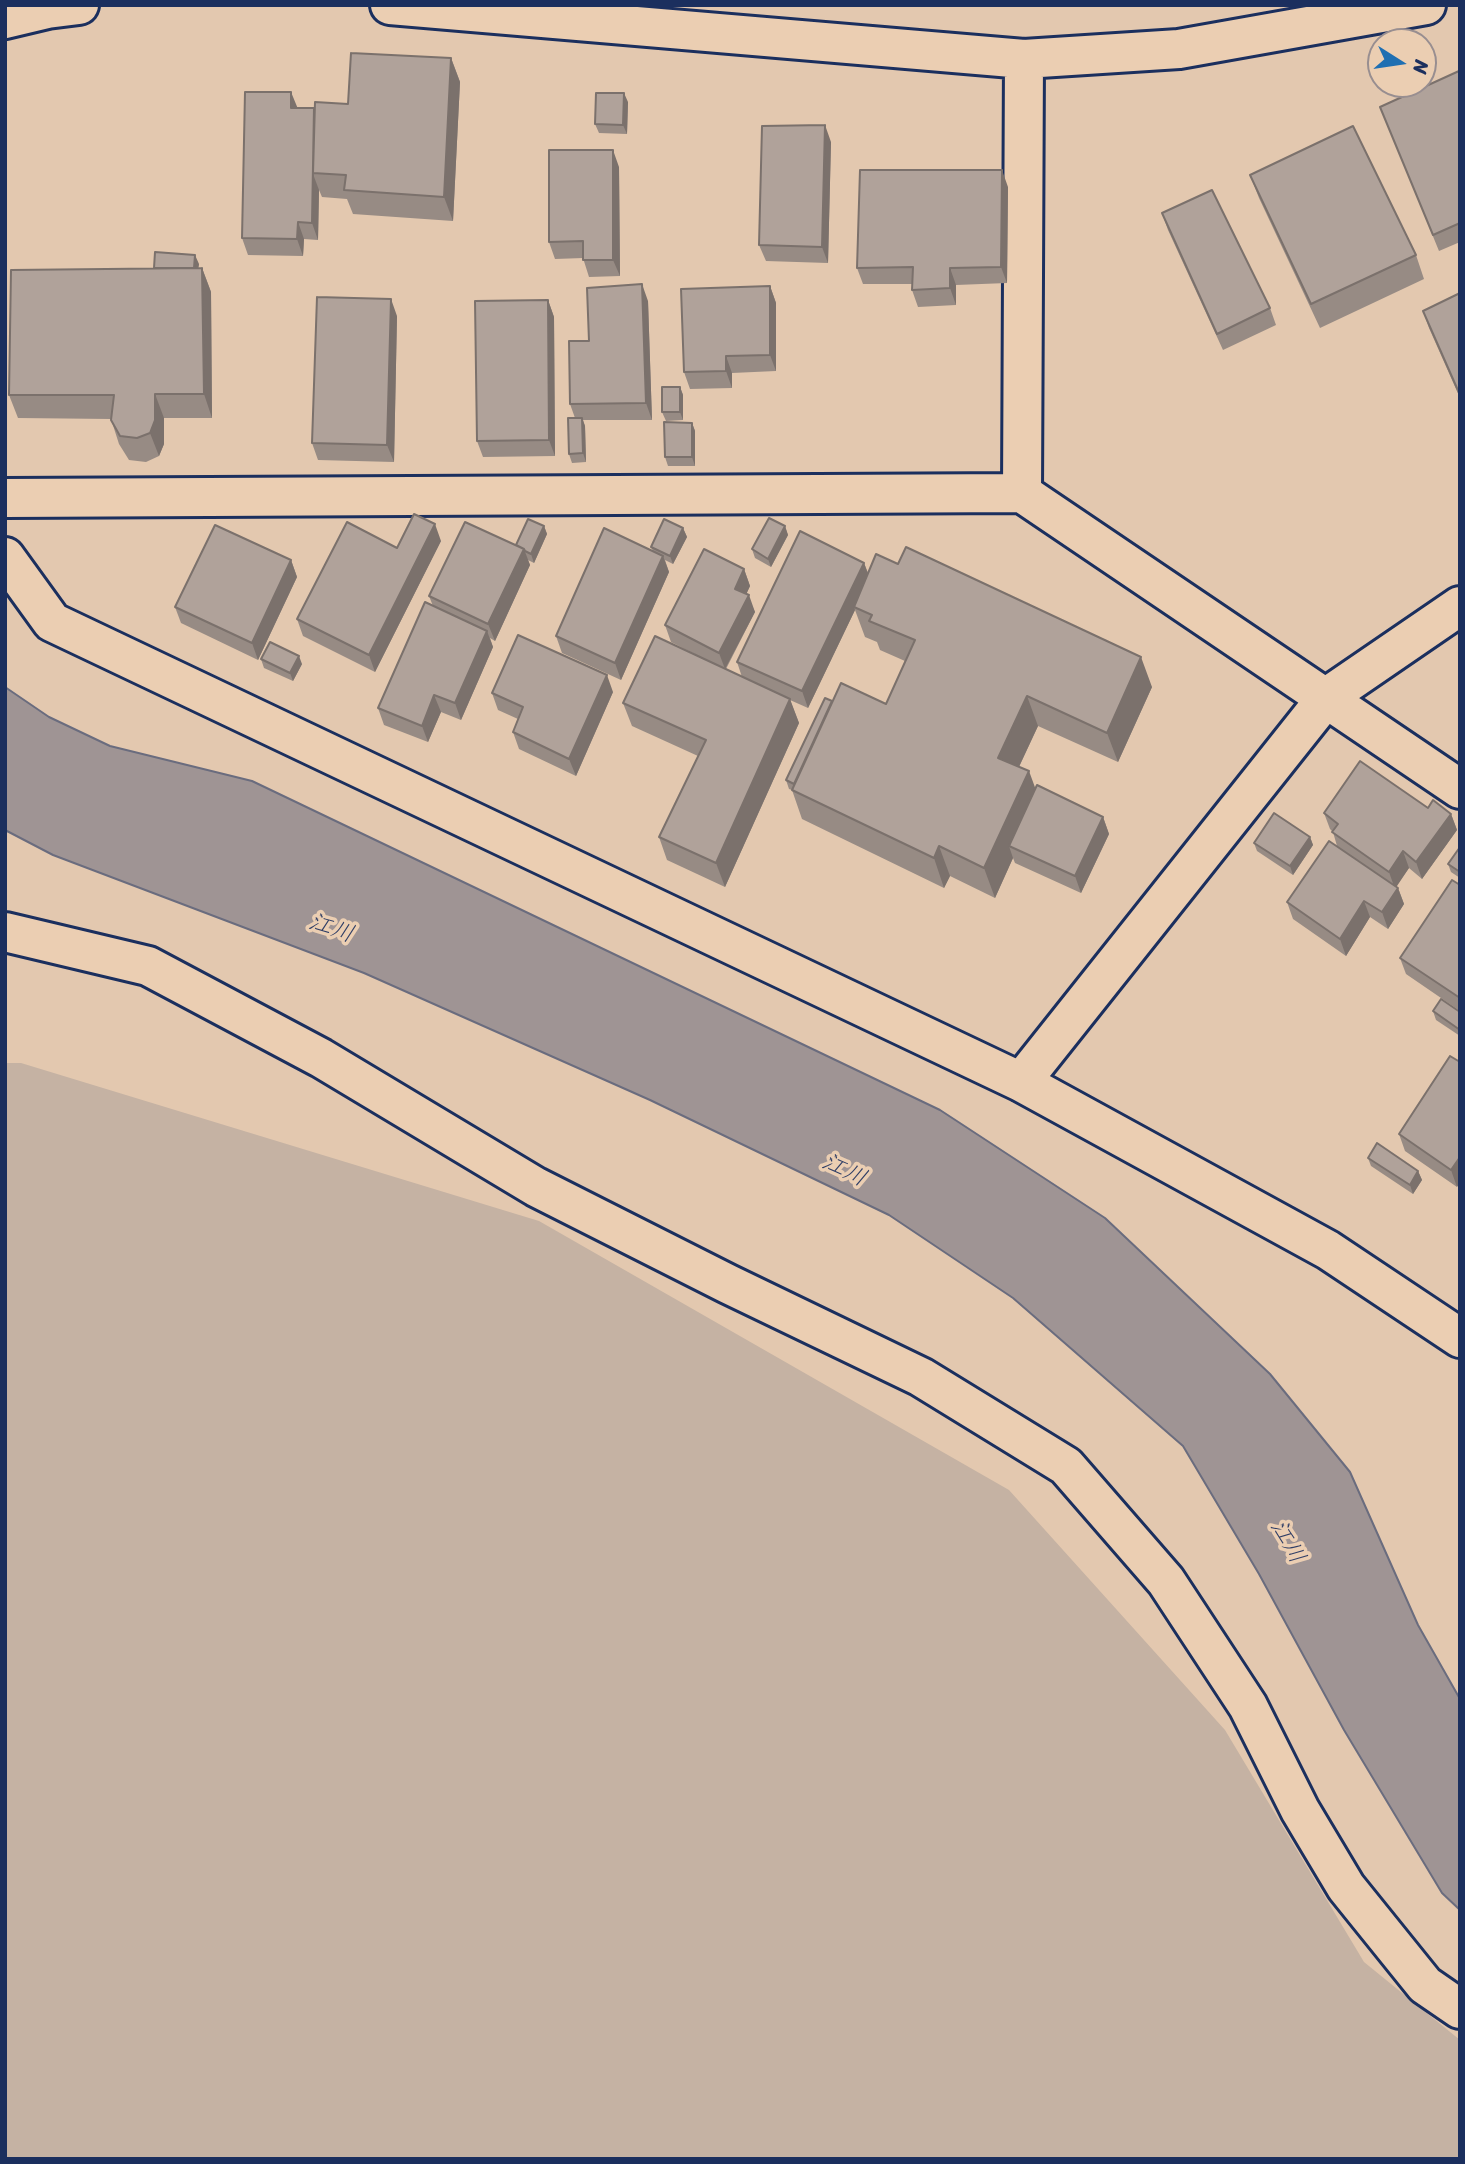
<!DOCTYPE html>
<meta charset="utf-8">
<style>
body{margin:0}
#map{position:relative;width:1465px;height:2164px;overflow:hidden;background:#e3c8af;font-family:Sriracha,sans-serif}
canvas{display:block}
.frame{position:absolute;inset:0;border:7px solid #1b2f5e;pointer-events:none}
.north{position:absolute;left:1367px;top:28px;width:70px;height:70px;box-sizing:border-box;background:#ebceb2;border:2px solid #988e90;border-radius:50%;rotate:102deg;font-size:19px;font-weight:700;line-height:28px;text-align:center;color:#1b2f5e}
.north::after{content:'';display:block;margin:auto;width:24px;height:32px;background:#1f6fb2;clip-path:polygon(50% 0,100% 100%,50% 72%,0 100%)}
</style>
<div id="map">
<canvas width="1465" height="2164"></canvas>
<div class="frame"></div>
<div class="north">N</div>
</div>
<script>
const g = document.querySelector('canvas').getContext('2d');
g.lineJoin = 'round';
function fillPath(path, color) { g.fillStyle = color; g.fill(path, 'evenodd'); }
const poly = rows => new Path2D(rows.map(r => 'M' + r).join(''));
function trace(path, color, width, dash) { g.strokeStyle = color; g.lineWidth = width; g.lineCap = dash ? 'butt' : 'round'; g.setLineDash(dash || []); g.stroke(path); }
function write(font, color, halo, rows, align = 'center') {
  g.font = font + ' Sriracha,"Klee One",sans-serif'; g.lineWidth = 7; g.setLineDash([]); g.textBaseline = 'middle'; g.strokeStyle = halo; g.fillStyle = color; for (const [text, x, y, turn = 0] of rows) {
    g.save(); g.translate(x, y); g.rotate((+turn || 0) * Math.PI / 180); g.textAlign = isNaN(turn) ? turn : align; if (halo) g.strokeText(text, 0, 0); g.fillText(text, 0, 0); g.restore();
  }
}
fillPath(poly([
 [5,1063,21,1063,539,1221,1009,1490,1225,1730,1364,1962,1460,2040,1460,2159,5,2159]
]), '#c5b2a3');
const water = poly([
 [5,687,49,717,110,746,252,781,940,1110,1105,1218,1270,1374,1350,1472,1418,1625,1460,1699,1460,1910,1442,1893,1344,1730,1259,1574,1183,1446,1013,1298,889,1215,650,1100,364,973,53,855,5,830,5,687]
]);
fillPath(water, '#9f9494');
trace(water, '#6a6c7e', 2);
const minor = poly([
 [390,5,1024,59,1179,49,1426,5],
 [5,19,47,9,79,5],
 [1024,59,1022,493,1460,789],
 [5,498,1022,493],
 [5,557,52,622,1021,1082,1328,1250,1460,1338],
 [5,932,148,966,321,1058,536,1187,728,1284,921,1377,1066,1466,1166,1581,1248,1706,1300,1810,1346,1887,1425,1985,1460,2009],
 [1021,1082,1327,697,1460,606]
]);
trace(minor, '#1b2f5e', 44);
trace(minor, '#ebceb2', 38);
fillPath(poly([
 [451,58,460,82,453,221,353,214,347,199,322,197,319,190,318,240,304,239,303,256,248,255,242,238,297,108,314,108,348,104],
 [1460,72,1460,242,1439,251,1380,107],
 [628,102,627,134,599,133,595,124],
 [831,142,828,263,766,261,759,245],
 [619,167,620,276,589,277,583,258,555,259,549,242],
 [1250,175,1416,255,1424,279,1320,328,1259,198],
 [1008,187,1007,283,956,285,956,305,918,307,912,290,912,284,863,284,857,268],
 [1162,213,1270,308,1276,325,1223,350,1168,230],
 [199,264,198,268,202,268,211,292,212,418,164,418,164,444,159,456,146,462,129,460,119,444,111,419,18,418,9,395,154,268],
 [770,286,776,303,776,371,732,373,732,388,690,389,684,372],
 [1460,293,1460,398,1429,328,1423,311],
 [548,300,554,317,555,456,483,457,477,441],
 [648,301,652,420,583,420,585,426,586,462,572,463,569,454,575,418,570,404],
 [397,316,394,462,318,460,312,443],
 [680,387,683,395,683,420,666,421,662,412],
 [692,423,695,431,695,466,668,466,665,457],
 [544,526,547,534,534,563,528,560,530,565,495,641,490,638,493,647,461,720,441,712,428,742,384,725,378,708,433,606,429,596,516,545],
 [785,526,788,535,771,567,755,558,752,549],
 [683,528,687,537,673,564,665,560,669,572,621,680,562,653,556,636,653,551,651,547],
 [441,541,375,672,303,636,297,619,397,548],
 [291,560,297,577,258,660,181,623,175,607],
 [864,563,868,573,1152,687,1118,762,1038,726,1019,767,1035,789,1103,817,1109,834,1081,893,1015,863,1013,858,995,898,950,876,944,888,802,819,792,790,789,789,786,780,832,701,886,704,905,661,880,650,877,642,865,637,855,610,808,708,790,700,799,723,725,887,667,860,659,837,698,756,632,726,623,703,722,668,671,642,665,625,744,569,750,586,746,594,755,612,726,669,742,677,737,662],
 [261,659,302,664,293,681,264,668],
 [613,692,576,776,519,749,513,732,518,719,498,710,492,693],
 [1428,808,1451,814,1457,830,1422,879,1409,868,1396,886,1398,888,1404,904,1388,929,1370,917,1346,956,1293,919,1287,902,1337,846,1333,832,1330,829,1324,813],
 [1310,837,1313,845,1293,875,1257,851,1254,843],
 [1460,847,1460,878,1451,872,1448,864],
 [1460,885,1460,1011,1406,974,1400,958],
 [1433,1011,1460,1012,1460,1036,1436,1020],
 [1450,1056,1457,1187,1405,1151,1399,1134],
 [1368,1158,1418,1171,1422,1180,1413,1194,1371,1166]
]), '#978b84');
fillPath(poly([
 [451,58,460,82,453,221,444,197],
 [291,92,298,109,291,108],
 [624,93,628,102,627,134,623,125],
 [825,125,831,142,828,263,822,247],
 [613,150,619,167,620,276,613,260],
 [1002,170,1008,187,1007,283,1001,267],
 [313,174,319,190,318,240,312,223],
 [298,222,304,239,303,256,297,239],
 [195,255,199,264,196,283,193,274],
 [202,268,211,292,212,418,204,394],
 [950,268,956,285,956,305,950,288],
 [642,284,648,301,652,420,646,403],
 [770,286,776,303,776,371,770,355],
 [391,299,397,316,394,462,387,445],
 [548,300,554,317,555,456,549,440],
 [726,356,732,373,732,388,726,371],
 [680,387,683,395,683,420,680,412],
 [155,394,164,418,164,444,159,456,150,433],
 [582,418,585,426,586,462,583,453],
 [692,423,695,431,695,466,692,457],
 [435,524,441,541,375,672,369,655],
 [544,526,547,534,534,563,531,554],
 [785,526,788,535,771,567,768,559],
 [683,528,687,537,673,564,670,556],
 [524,549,530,565,495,641,488,624],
 [663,556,669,572,621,680,615,663],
 [291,560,297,577,258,660,252,643],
 [864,563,870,579,854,607,855,610,808,708,802,691],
 [744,569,750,586,741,606,735,589],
 [749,595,755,612,725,669,719,653],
 [487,631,493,647,461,720,455,703],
 [299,656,302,664,293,681,290,673],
 [1141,657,1152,687,1118,762,1107,733],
 [607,675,613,692,576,776,569,759],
 [434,695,441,712,428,742,422,726],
 [1027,696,1038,726,1009,788,998,758],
 [790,699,799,723,725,887,716,863],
 [1029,771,1040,801,1009,846,1013,858,995,898,984,868],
 [1451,814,1457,830,1422,879,1416,862],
 [1103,817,1109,834,1081,893,1075,876],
 [1310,837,1313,845,1293,875,1290,866],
 [939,846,950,876,944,888,934,858],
 [1403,851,1409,868,1395,889,1389,872],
 [1398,888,1404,904,1388,929,1382,912],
 [1364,901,1370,917,1346,956,1340,939],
 [1460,1157,1460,1183,1457,1187,1451,1170],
 [1418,1171,1422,1180,1413,1194,1410,1185]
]), '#7b716c');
const building = poly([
 [351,53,451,58,444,197,344,190,346,175,313,173,315,102,348,104,351,53],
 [1459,71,1460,223,1433,235,1380,107,1459,71],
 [245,92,291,92,291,108,314,108,312,223,298,222,297,239,242,238,245,92],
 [596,93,624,93,623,125,595,124,596,93],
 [825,125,822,247,759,245,762,126,825,125],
 [1353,126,1416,255,1311,304,1250,175,1353,126],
 [549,150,613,150,613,260,583,260,583,241,549,242,549,150],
 [860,170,1002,170,1001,267,950,268,950,288,912,290,913,267,857,268,860,170],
 [1212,190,1270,308,1217,334,1162,213,1212,190],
 [155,252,195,255,194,268,154,268,155,252],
 [202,268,204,394,155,394,155,420,150,433,137,438,120,436,111,420,114,395,9,395,11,270,202,268],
 [642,284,646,403,570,404,569,341,589,341,587,288,642,284],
 [770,286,770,355,726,356,726,371,684,372,681,289,770,286],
 [1460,293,1460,395,1423,311,1460,293],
 [317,297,391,299,387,445,312,443,317,297],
 [548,300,549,440,477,441,475,301,548,300],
 [662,387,680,387,680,412,662,412,662,387],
 [568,418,582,418,583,453,569,454,568,418],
 [664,422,692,423,692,457,665,457,664,422],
 [414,514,435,524,369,655,297,619,347,522,397,548,414,514],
 [769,518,785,526,768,559,752,549,769,518],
 [528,519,544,526,531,554,525,551,524,549,516,545,528,519],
 [664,519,683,528,670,556,651,547,664,519],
 [465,522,524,549,488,624,429,596,465,522],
 [215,525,291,560,252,643,175,607,215,525],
 [604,528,663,556,615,663,556,636,604,528],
 [800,531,864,563,802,691,737,662,800,531],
 [906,547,1141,657,1107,733,1027,696,998,758,1029,771,984,868,939,846,934,858,792,790,841,683,886,704,915,640,869,621,872,615,854,607,876,554,898,564,906,547],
 [704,549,744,569,735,589,749,595,719,653,665,625,704,549],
 [425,602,487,631,455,703,434,695,422,726,378,708,425,602],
 [518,635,607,675,569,759,513,732,523,707,492,693,518,635],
 [655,636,790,699,716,863,659,837,706,740,623,703,655,636],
 [270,642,299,656,290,673,261,659,270,642],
 [825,698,832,701,794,784,786,780,825,698],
 [1360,761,1428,808,1433,800,1451,814,1416,862,1403,851,1389,872,1332,832,1338,824,1324,813,1360,761],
 [1037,785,1103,817,1075,876,1009,846,1037,785],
 [1274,813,1310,837,1290,866,1254,843,1274,813],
 [1329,841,1398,888,1382,912,1364,901,1340,939,1287,902,1329,841],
 [1460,847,1460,872,1448,864,1460,847],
 [1452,880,1460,885,1460,998,1400,958,1452,880],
 [1441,999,1460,1012,1460,1030,1433,1011,1441,999],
 [1450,1056,1460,1062,1460,1157,1451,1170,1399,1134,1450,1056],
 [1377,1143,1418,1171,1410,1185,1368,1158,1377,1143]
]);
fillPath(building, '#b0a29a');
trace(building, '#7b716c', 2);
write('italic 23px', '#2f3e66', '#ebceb2', [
 ["江川",331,929,19],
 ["江川",844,1171,26],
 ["江川",1287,1542,60]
]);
</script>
